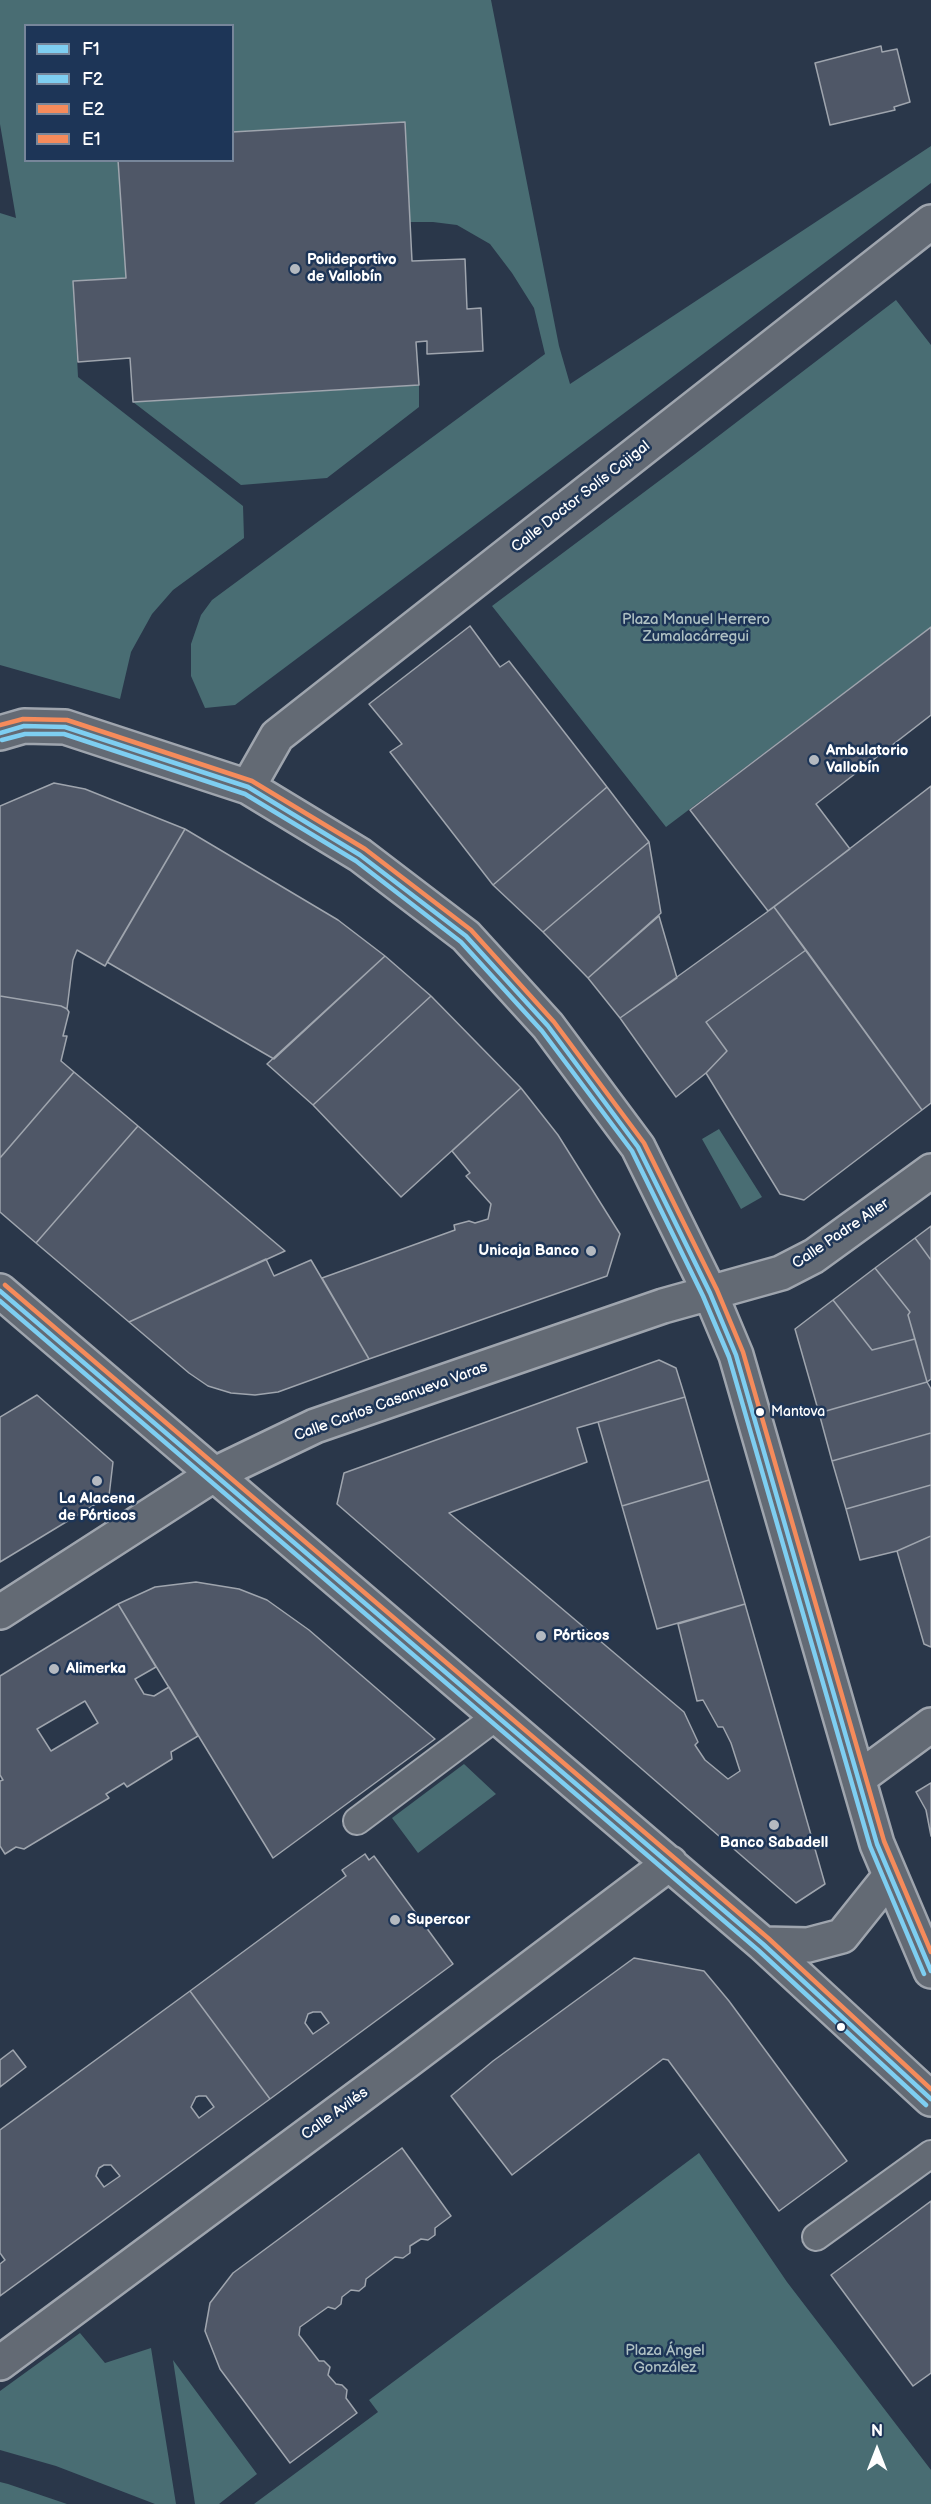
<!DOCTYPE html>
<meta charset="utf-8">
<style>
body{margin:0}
#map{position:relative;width:931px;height:2504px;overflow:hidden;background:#2a374a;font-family:"Balsamiq Sans",sans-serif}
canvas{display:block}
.legend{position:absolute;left:24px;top:24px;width:210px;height:138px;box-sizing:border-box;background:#1d3557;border:2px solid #77869a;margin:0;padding:8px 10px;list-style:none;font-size:18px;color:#fff}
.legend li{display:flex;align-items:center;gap:12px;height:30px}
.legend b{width:30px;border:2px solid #77869a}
.north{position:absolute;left:847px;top:2420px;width:60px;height:60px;-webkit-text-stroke:4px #1d3557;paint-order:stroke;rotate:0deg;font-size:16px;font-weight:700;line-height:24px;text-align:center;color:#fff}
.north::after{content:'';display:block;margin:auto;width:21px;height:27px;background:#fff;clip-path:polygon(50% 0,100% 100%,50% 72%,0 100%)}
</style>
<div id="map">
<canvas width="931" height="2504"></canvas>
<ul class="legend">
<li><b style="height:8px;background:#7ecef1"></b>F1</li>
<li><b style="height:8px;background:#7ecef1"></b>F2</li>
<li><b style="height:8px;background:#f58b5b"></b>E2</li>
<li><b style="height:8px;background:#f58b5b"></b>E1</li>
</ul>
<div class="north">N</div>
</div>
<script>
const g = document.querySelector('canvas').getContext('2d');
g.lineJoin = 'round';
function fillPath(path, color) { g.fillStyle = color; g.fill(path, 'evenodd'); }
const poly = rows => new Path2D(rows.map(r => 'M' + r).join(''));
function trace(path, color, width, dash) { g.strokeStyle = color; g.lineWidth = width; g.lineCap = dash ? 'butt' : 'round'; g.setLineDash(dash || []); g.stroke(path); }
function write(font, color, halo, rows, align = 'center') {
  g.font = font + ' "Balsamiq Sans",sans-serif'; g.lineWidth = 5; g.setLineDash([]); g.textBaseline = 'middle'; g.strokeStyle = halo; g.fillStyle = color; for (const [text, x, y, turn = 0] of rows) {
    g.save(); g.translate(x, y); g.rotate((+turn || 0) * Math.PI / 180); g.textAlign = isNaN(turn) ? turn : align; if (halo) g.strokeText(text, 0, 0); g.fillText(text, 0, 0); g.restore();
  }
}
fillPath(poly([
 [0,0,491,0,559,346,570,384,931,146,931,183,235,705,205,708,191,676,191,644,201,615,212,600,545,354,534,308,512,273,490,244,457,225,433,222,410,222,405,122,233,132,232,26,26,26,26,160,118,161,126,278,73,281,78,377,243,506,244,538,173,590,152,614,131,652,120,699,0,665,0,213,16,218,0,124],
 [896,300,931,345,931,627,666,827,492,606,695,454],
 [419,385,419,407,327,478,241,485,133,402],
 [719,1129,762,1197,741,1209,702,1139],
 [464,1764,496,1794,418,1853,392,1818],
 [699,2153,787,2282,931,2470,931,2504,254,2504,378,2412,369,2400],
 [80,2333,105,2363,151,2348,176,2504,155,2504,56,2466,0,2450,0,2391],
 [173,2360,257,2474,219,2504,195,2504],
 [0,2482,8,2484,67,2504,0,2504]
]), '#496d73');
const building = poly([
 [881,46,882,52,897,49,910,102,894,107,895,110,830,125,815,63,881,46],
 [405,122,412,261,465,259,467,309,481,308,483,351,427,354,427,341,416,342,419,385,133,402,130,358,78,362,73,281,126,278,118,160,232,160,232,132,405,122],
 [470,626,500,667,509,661,607,787,493,885,390,752,402,744,369,704,470,626],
 [931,627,931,715,816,804,850,849,768,911,690,810,931,627],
 [54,783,85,789,185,829,105,966,77,950,73,960,67,1009,61,1006,0,996,0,806,54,783],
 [931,786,931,1103,922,1110,774,907,931,786],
 [607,787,649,842,543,932,493,885,607,787],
 [185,829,338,920,385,956,274,1059,107,962,185,829],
 [649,842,661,913,588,978,543,932,649,842],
 [774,907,806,950,706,1022,727,1051,706,1073,676,1097,620,1018,774,907],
 [659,916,677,978,620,1018,588,978,659,916],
 [806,950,922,1110,804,1200,780,1194,706,1073,727,1051,706,1022,806,950],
 [385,956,431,996,313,1105,267,1064,385,956],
 [0,996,61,1006,67,1009,69,1012,63,1036,67,1036,61,1061,74,1072,0,1158,0,996],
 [431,996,521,1088,401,1197,313,1105,431,996],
 [74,1072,138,1126,36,1243,0,1212,0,1158,74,1072],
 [521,1088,558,1135,620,1234,607,1276,369,1359,322,1278,455,1230,454,1225,469,1221,475,1223,488,1219,491,1204,466,1176,470,1173,452,1151,521,1088],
 [138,1126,285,1251,129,1322,36,1243,138,1126],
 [931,1226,931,1260,915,1238,931,1226],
 [915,1238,931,1260,931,1379,927,1382,908,1315,910,1312,875,1268,915,1238],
 [266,1259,274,1276,311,1260,369,1359,278,1392,255,1395,231,1393,208,1386,189,1373,129,1322,266,1259],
 [875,1268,910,1312,908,1315,915,1339,872,1350,833,1300,875,1268],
 [833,1300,872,1350,915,1339,927,1382,819,1413,795,1329,833,1300],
 [659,1360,676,1368,685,1397,577,1428,587,1462,449,1513,684,1712,698,1742,695,1745,705,1760,728,1779,740,1771,731,1743,723,1727,718,1727,703,1700,697,1701,678,1624,745,1604,825,1884,796,1903,337,1504,344,1473,659,1360],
 [927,1382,931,1389,931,1433,832,1461,819,1413,927,1382],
 [37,1395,113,1462,109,1496,0,1562,0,1417,37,1395],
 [685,1397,709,1480,622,1506,598,1422,685,1397],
 [931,1433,931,1485,846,1509,832,1461,931,1433],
 [709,1480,745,1604,657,1629,622,1506,709,1480],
 [931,1485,931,1536,897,1551,860,1560,846,1509,931,1485],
 [931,1536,931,1647,924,1644,897,1551,931,1536],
 [196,1582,239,1589,267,1600,309,1630,435,1739,273,1858,118,1604,155,1587,196,1582],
 [118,1604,156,1667,135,1679,144,1694,154,1696,169,1687,198,1736,171,1752,172,1759,127,1787,124,1783,106,1794,109,1798,24,1849,16,1847,5,1854,0,1846,0,1781,3,1780,0,1775,0,1676,118,1604],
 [85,1701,98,1723,51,1751,37,1729,85,1701],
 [931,1783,931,1836,926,1810,916,1792,931,1783],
 [365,1854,369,1860,374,1856,453,1964,270,2099,190,1991,346,1876,342,1870,365,1854],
 [313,2012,321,2012,329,2023,313,2034,305,2023,308,2014,313,2012],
 [634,1958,704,1971,729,2001,847,2161,779,2211,668,2060,663,2059,512,2175,451,2096,493,2061,634,1958],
 [190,1991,270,2099,0,2296,0,2264,5,2260,0,2253,0,2130,190,1991],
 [199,2096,206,2096,214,2107,199,2118,191,2107,196,2097,199,2096],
 [104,2165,111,2165,120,2176,104,2187,96,2176,99,2168,104,2165],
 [13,2050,26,2067,0,2087,0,2060,13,2050],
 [402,2148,451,2216,435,2228,435,2235,428,2240,421,2239,410,2246,410,2253,403,2258,395,2257,366,2279,365,2286,359,2291,351,2290,342,2297,341,2304,335,2309,328,2307,300,2327,299,2335,319,2361,324,2361,330,2367,328,2375,336,2384,342,2385,347,2390,346,2398,357,2413,290,2463,220,2369,205,2331,210,2303,233,2273,402,2148],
 [931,2201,931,2373,913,2386,831,2275,931,2201]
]);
fillPath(building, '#4f5767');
trace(building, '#9fa5ae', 1.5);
const lane = poly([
 [357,1821,497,1716],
 [816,2237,931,2154]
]);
const street = poly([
 [0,733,24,726,65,727,248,787,360,855,466,936,548,1026,638,1147,710,1293,736,1355,877,1844,931,1971],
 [248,787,277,736,931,222],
 [0,1291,763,1944,931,2099],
 [0,1612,213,1475,315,1426,663,1306,781,1273,814,1256,931,1171],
 [859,1778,931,1725],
 [763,1944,808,1945,842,1936,890,1876],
 [0,2363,406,2062,670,1863]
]);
trace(lane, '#9fa5ae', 30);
trace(street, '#9fa5ae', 38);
trace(lane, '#636a74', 26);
trace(street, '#636a74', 33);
trace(poly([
 [0,733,24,726,65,727,248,787,360,855,466,936,548,1026,638,1147,710,1293,736,1355,877,1844,931,1971],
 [0,1291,763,1944,931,2099]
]), '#7ecef1', 4.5);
trace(poly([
 [2,740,25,734,64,734,245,794,356,861,461,942,542,1031,632,1151,703,1296,729,1357,870,1846,924,1974],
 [0,1301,758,1950,926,2105]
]), '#7ecef1', 4.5);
trace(poly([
 [0,725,23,719,67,720,252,781,365,849,471,930,554,1022,644,1143,717,1290,743,1352,884,1841,931,1952]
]), '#f58b5b', 4.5);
trace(poly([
 [5,1285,768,1938,931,2089]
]), '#f58b5b', 4.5);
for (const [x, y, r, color] of [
 [295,269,6,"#b4b9c0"],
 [814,760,6,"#b4b9c0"],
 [591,1251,6,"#b4b9c0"],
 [760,1412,5,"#fff"],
 [97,1481,6,"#b4b9c0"],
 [541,1636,6,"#b4b9c0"],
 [54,1669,6,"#b4b9c0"],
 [774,1825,6,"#b4b9c0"],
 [395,1920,6,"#b4b9c0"],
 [841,2027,5,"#fff"]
]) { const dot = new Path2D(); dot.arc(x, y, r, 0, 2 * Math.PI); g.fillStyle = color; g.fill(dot); trace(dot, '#1d3557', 2); }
write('14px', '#fff', '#1d3557', [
 ["Mantova",771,1412]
], 'left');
write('bold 15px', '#fff', '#1d3557', [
 ["Polideportivo",307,260],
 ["de Vallobín",307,277],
 ["Ambulatorio",826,751],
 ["Vallobín",826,768],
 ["Unicaja Banco",579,1251,"right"],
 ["La Alacena",97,1499,"center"],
 ["de Pórticos",97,1516,"center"],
 ["Pórticos",553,1636],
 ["Alimerka",66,1669],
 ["Banco Sabadell",774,1843,"center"],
 ["Supercor",407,1920]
], 'left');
write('15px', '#fff', '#1d3557', [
 ["Calle Doctor Solís Cajigal",581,497,-38],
 ["Calle Padre Aller",841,1234,-34],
 ["Calle Carlos Casanueva Varas",391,1402,-20],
 ["Calle Avilés",335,2114,-36]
]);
write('15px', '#afc1c3', '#1d3557', [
 ["Plaza Manuel Herrero",696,620],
 ["Zumalacárregui",696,637],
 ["Plaza Ángel",665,2351],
 ["González",665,2368]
]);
</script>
